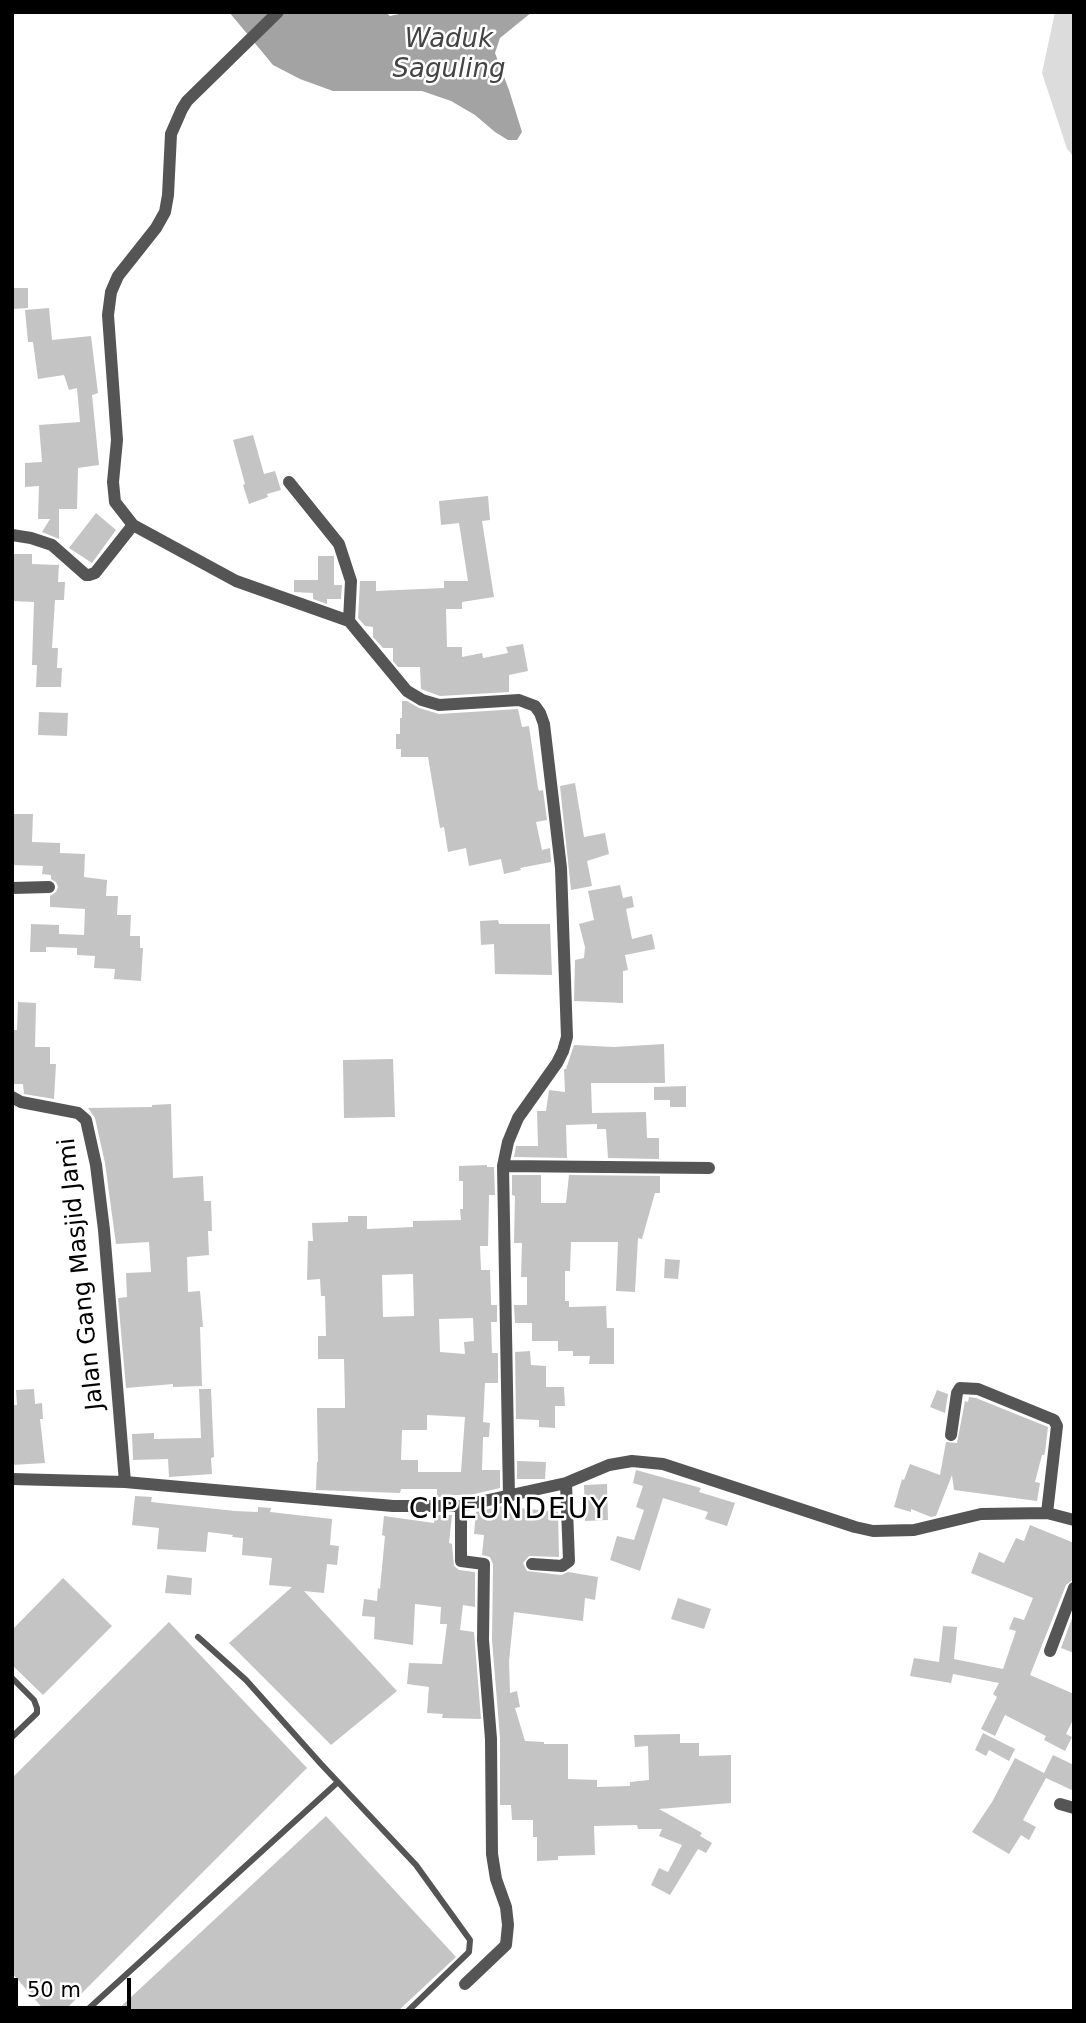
<!DOCTYPE html>
<style>
body{margin:0}
#map{position:relative;width:1086px;height:2023px;overflow:hidden;background:#fff;font-family:"DejaVu Sans",sans-serif}
canvas{display:block}
.frame{position:absolute;inset:0;border:14px solid #000;pointer-events:none}
.scale{position:absolute;left:14px;top:1978px;width:117px;height:32px;box-sizing:border-box;border:4px solid #000;border-top:0;padding-left:9px;font-size:21px;line-height:24px;white-space:nowrap;color:#000;-webkit-text-stroke:5px #fff;paint-order:stroke}
</style>
<div id="map">
<canvas width="1086" height="2023"></canvas>
<div class="frame"></div>
<div class="scale">50 m</div>
</div>
<script>
const g = document.querySelector('canvas').getContext('2d');
g.lineJoin = 'round';
function fillPath(path, color) { g.fillStyle = color; g.fill(path, 'evenodd'); }
const poly = rows => new Path2D(rows.map(r => 'M' + r).join(''));
function trace(path, color, width, dash) { g.strokeStyle = color; g.lineWidth = width; g.lineCap = dash ? 'butt' : 'round'; g.setLineDash(dash || []); g.stroke(path); }
function write(font, color, halo, rows, align = 'center') {
  g.font = font + ' "DejaVu Sans",sans-serif'; g.lineWidth = 5; g.setLineDash([]); g.textBaseline = 'middle'; g.strokeStyle = halo; g.fillStyle = color; for (const [text, x, y, turn = 0] of rows) {
    g.save(); g.translate(x, y); g.rotate((+turn || 0) * Math.PI / 180); g.textAlign = isNaN(turn) ? turn : align; if (halo) g.strokeText(text, 0, 0); g.fillText(text, 0, 0); g.restore();
  }
}
fillPath(poly([
 [1055,12,1074,12,1074,157,1067,149,1042,73]
]), '#dcdcdc');
fillPath(poly([
 [229,12,385,12,390,16,408,12,532,12,500,38,495,53,509,90,522,132,517,140,508,140,495,132,475,115,451,101,422,91,333,91,300,79,273,65]
]), '#a3a3a3');
fillPath(poly([
 [12,288,28,288,28,308,12,309],
 [49,308,52,340,91,336,98,393,92,395,99,465,78,468,77,509,59,509,59,539,42,532,50,519,38,519,39,486,25,487,25,463,42,462,39,425,80,422,77,388,69,390,64,375,38,379,33,342,28,342,25,310],
 [253,435,264,474,275,471,281,490,267,494,268,497,249,504,243,485,245,484,233,440],
 [488,496,490,520,482,521,494,597,462,602,462,609,446,609,447,647,462,647,462,657,482,653,483,658,508,653,506,647,523,644,528,671,509,675,509,692,440,696,421,689,420,667,398,667,393,661,393,648,383,648,373,637,373,627,365,626,358,618,360,581,376,581,376,591,444,588,444,581,468,581,459,523,441,525,439,501],
 [96,513,116,530,92,563,69,548],
 [13,554,32,554,32,564,58,565,59,563,58,582,65,582,64,600,55,600,52,648,58,648,57,668,62,668,61,687,36,687,37,665,32,665,34,602,12,601],
 [318,556,334,556,334,585,342,585,341,599,327,599,327,604,313,599,313,593,294,592,294,580,318,580],
 [402,701,407,701,419,708,439,714,518,709,522,727,529,726,538,788,539,791,543,790,547,820,536,822,542,850,550,848,551,862,520,868,521,870,504,874,501,859,469,866,466,848,448,852,444,827,440,828,428,757,401,757,401,749,396,749,396,734,400,734,400,718,402,718],
 [39,712,68,713,67,736,38,735],
 [575,783,584,837,605,833,609,854,587,861,592,886,571,890,560,786],
 [14,814,33,814,32,842,60,843,60,853,85,854,84,877,107,880,106,896,118,896,117,915,131,915,130,936,140,936,140,948,143,948,141,981,114,979,115,969,94,968,95,956,77,955,77,948,46,947,46,952,30,952,31,924,59,925,59,934,84,935,85,909,50,907,50,896,56,892,58,887,56,882,51,879,51,875,42,874,43,866,12,865],
 [620,885,623,898,632,896,634,907,626,909,632,939,652,934,655,949,625,955,628,970,623,971,623,1003,574,1001,575,960,584,958,585,947,579,924,594,920,588,891],
 [498,920,499,924,550,924,552,975,495,974,494,944,481,945,480,921],
 [18,1002,36,1003,35,1047,50,1047,50,1064,56,1064,54,1099,24,1094,23,1084,12,1084,13,1030,17,1030],
 [664,1044,665,1083,591,1083,592,1113,646,1112,647,1138,659,1138,659,1159,608,1158,606,1129,597,1129,597,1124,566,1125,567,1158,514,1157,516,1146,538,1146,537,1111,546,1111,549,1090,565,1092,564,1069,566,1069,574,1045,614,1047],
 [393,1059,395,1117,344,1118,343,1060],
 [686,1086,686,1107,670,1107,670,1100,654,1100,654,1087],
 [171,1104,173,1178,203,1176,204,1201,211,1201,212,1231,208,1231,209,1255,187,1257,188,1292,200,1291,203,1327,200,1327,202,1386,173,1387,173,1384,126,1388,118,1298,127,1297,126,1273,151,1272,149,1242,116,1244,105,1163,95,1118,88,1108,152,1107,152,1105],
 [487,1165,487,1167,494,1167,495,1195,489,1195,488,1246,480,1246,481,1270,490,1270,491,1302,491,1305,497,1305,497,1322,491,1322,492,1353,498,1353,498,1383,485,1383,483,1422,490,1423,489,1437,483,1437,482,1470,500,1470,500,1488,470,1495,453,1495,453,1497,437,1497,437,1489,401,1489,400,1493,316,1490,317,1462,318,1462,317,1408,345,1408,345,1401,344,1359,318,1359,318,1336,326,1336,325,1296,321,1296,320,1279,307,1280,308,1241,313,1241,312,1223,348,1222,348,1216,367,1216,367,1229,413,1227,413,1221,461,1220,460,1209,463,1209,463,1181,459,1181,459,1166],
 [413,1274,414,1316,383,1317,382,1275],
 [473,1318,474,1341,464,1342,465,1354,440,1352,439,1319],
 [427,1415,465,1417,461,1472,418,1472,418,1460,401,1460,402,1430,427,1430],
 [512,1175,541,1175,541,1203,566,1203,569,1175,660,1176,660,1193,655,1193,642,1239,638,1238,635,1292,616,1291,618,1242,571,1242,570,1271,565,1271,565,1301,569,1301,569,1307,606,1306,607,1328,614,1328,614,1364,589,1364,590,1356,573,1356,573,1351,558,1351,558,1341,532,1341,532,1323,515,1323,514,1305,527,1305,527,1277,521,1277,522,1243,514,1243,515,1196,512,1195],
 [665,1259,680,1260,678,1279,664,1278],
 [530,1351,531,1365,546,1366,546,1387,564,1387,565,1406,555,1406,555,1428,539,1427,539,1420,516,1419,515,1352],
 [34,1389,35,1404,42,1403,43,1419,40,1419,45,1463,12,1465,12,1446,14,1446,12,1405,17,1405,16,1390],
 [199,1389,211,1389,214,1457,211,1458,212,1474,169,1477,168,1459,133,1460,132,1434,154,1433,154,1439,201,1438],
 [937,1390,948,1394,945,1413,930,1407],
 [969,1397,976,1398,1048,1427,1045,1452,1044,1455,1042,1455,1035,1482,1040,1483,1037,1501,954,1490,952,1475,936,1516,931,1517,911,1509,911,1512,894,1507,902,1479,904,1480,910,1464,940,1475,946,1442,957,1443,965,1401,968,1402],
 [517,1461,546,1462,545,1479,517,1479],
 [636,1470,701,1488,699,1492,735,1503,727,1526,705,1519,708,1512,663,1498,640,1571,610,1560,617,1536,634,1540,644,1510,636,1507,643,1486,633,1483],
 [607,1484,608,1520,585,1521,584,1485],
 [135,1496,152,1497,151,1502,235,1511,258,1512,258,1507,271,1508,270,1512,332,1519,330,1545,339,1546,337,1565,327,1564,324,1593,304,1591,397,1691,331,1745,229,1643,292,1587,269,1585,272,1558,242,1555,243,1538,232,1537,233,1535,208,1532,206,1552,157,1549,159,1528,132,1525],
 [501,1506,558,1512,559,1557,529,1556,523,1563,527,1571,561,1575,568,1572,598,1577,595,1600,585,1598,583,1621,514,1612,509,1661,510,1693,517,1691,520,1707,515,1708,525,1741,544,1742,544,1744,568,1744,568,1779,597,1780,597,1787,630,1786,630,1782,649,1780,648,1746,635,1747,634,1735,680,1734,680,1743,699,1743,699,1756,731,1755,731,1803,659,1809,702,1833,700,1836,712,1843,706,1853,698,1849,670,1895,651,1885,659,1868,668,1872,682,1845,659,1836,662,1829,638,1829,637,1825,594,1826,595,1855,558,1856,558,1860,537,1861,537,1837,533,1837,533,1820,512,1820,511,1805,500,1805,500,1738,492,1640,493,1564,490,1557,482,1555,484,1535,474,1534,476,1512],
 [435,1515,452,1515,449,1543,452,1544,454,1566,459,1570,475,1572,475,1607,463,1605,460,1630,474,1632,481,1719,442,1718,443,1714,427,1713,429,1687,407,1684,409,1663,442,1664,447,1624,440,1624,441,1607,415,1604,413,1645,374,1639,375,1617,362,1616,364,1599,377,1601,378,1588,380,1589,385,1536,382,1535,384,1516,434,1523],
 [1030,1525,1074,1543,1074,1579,1066,1585,1030,1675,1074,1694,1074,1718,1066,1734,1072,1737,1065,1751,1044,1740,1046,1736,1005,1715,995,1736,981,1729,997,1697,993,1694,999,1683,953,1674,951,1683,910,1676,914,1658,939,1662,943,1626,957,1627,954,1659,1003,1669,1016,1631,1009,1629,1014,1617,1024,1620,1033,1598,971,1573,979,1552,1004,1563,1016,1538,1024,1541],
 [167,1575,192,1578,191,1595,165,1593],
 [63,1578,112,1626,43,1695,12,1665,12,1630],
 [678,1598,711,1609,704,1629,671,1619],
 [1074,1613,1074,1653,1061,1648],
 [169,1622,307,1768,64,2011,45,2011,12,1973,12,1778],
 [983,1733,1015,1749,1009,1761,989,1750,986,1756,975,1750],
 [1053,1755,1074,1765,1074,1791,1046,1778,1023,1820,1036,1827,1029,1840,1021,1835,1009,1854,972,1832,992,1802,1015,1758,1044,1773],
 [326,1816,456,1957,398,2011,116,2011]
]), '#c4c4c4');
trace(poly([
 [198,1637,246,1680,321,1764,416,1865,470,1940,469,1952,408,2011],
 [12,1678,34,1700,37,1708,37,1713,12,1737],
 [86,2011,338,1782]
]), '#555', 6);
trace(poly([
 [278,12,187,101,182,109,171,134,168,195,165,212,156,228,118,276,111,292,108,315,117,440,113,482,115,502,133,525,236,581,349,621,407,691,422,700,439,705,519,700,535,706,540,713,544,724,561,868,567,1037,563,1051,557,1063,518,1118,508,1142,503,1166,509,1497],
 [289,482,339,544,351,581,349,621],
 [12,535,31,538,52,545,86,575,89,575,95,573,133,525],
 [12,888,49,887],
 [12,1097,21,1102,78,1113,86,1120,96,1165,104,1230,125,1482],
 [503,1166,709,1168],
 [951,1435,957,1393,960,1388,978,1389,1054,1420,1057,1426,1047,1513],
 [12,1479,125,1482,393,1506,461,1506,566,1483,609,1465,632,1461,663,1464,855,1527,873,1531,914,1530,981,1514,1047,1513,1074,1520],
 [461,1506,461,1561,484,1564,483,1640,491,1739,492,1854,496,1879,506,1907,508,1925,506,1945,465,1984],
 [532,1564,562,1566,569,1561,566,1483],
 [1050,1651,1074,1588],
 [1060,1804,1074,1808]
]), '#555', 12);
write('24px', '#000', '#fff', [
 ["Jalan Gang Masjid Jami",82,1274,-96]
]);
write('italic 26px', '#444', '#fff', [
 ["Waduk",449,40],
 ["Saguling",449,70]
]);
g.letterSpacing = '2px';
write('28px', '#000', '#fff', [
 ["CIPEUNDEUY",509,1511]
]);
g.letterSpacing = '0px';
</script>
